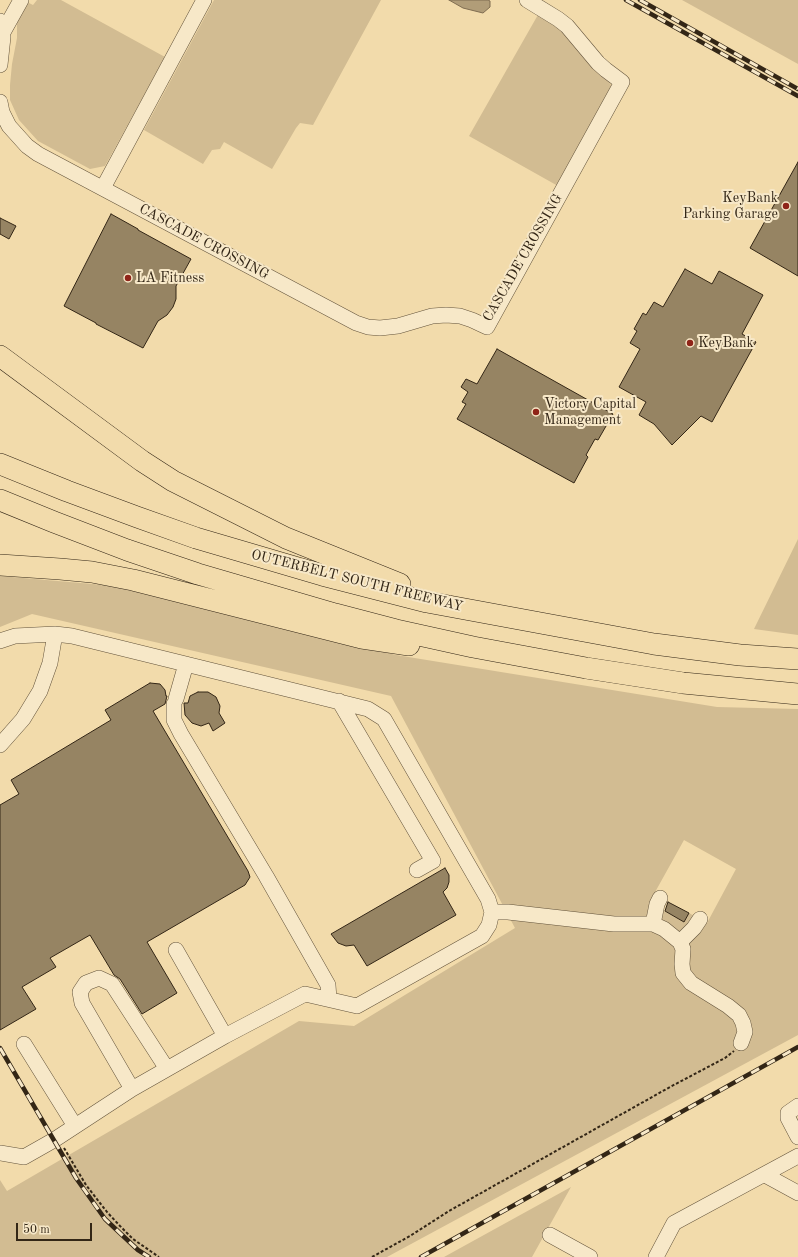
<!DOCTYPE html>
<style>
body{margin:0}
#map{position:relative;width:798px;height:1257px;overflow:hidden;background:#f2dbab;font-family:"Old Standard TT",serif}
canvas{display:block}
.scale{position:absolute;left:16px;top:1223px;width:76px;height:18px;box-sizing:border-box;border:2px solid #332616;border-top:0;padding-left:5px;font-size:12px;line-height:14px;white-space:nowrap;color:#332616;-webkit-text-stroke:3px #f7e8c8;paint-order:stroke}
</style>
<div id="map">
<canvas width="798" height="1257"></canvas>
<div class="scale">50 m</div>
</div>
<script>
const g = document.querySelector('canvas').getContext('2d');
g.lineJoin = 'round';
function fillPath(path, color) { g.fillStyle = color; g.fill(path, 'evenodd'); }
const poly = rows => new Path2D(rows.map(r => 'M' + r).join(''));
function trace(path, color, width, dash) { g.strokeStyle = color; g.lineWidth = width; g.lineCap = dash ? 'butt' : 'round'; g.setLineDash(dash || []); g.stroke(path); }
function write(font, color, halo, rows, align = 'center') {
  g.font = font + ' "Old Standard TT",serif'; g.lineWidth = 4; g.setLineDash([]); g.textBaseline = 'middle'; g.strokeStyle = halo; g.fillStyle = color; for (const [text, x, y, turn = 0] of rows) {
    g.save(); g.translate(x, y); g.rotate((+turn || 0) * Math.PI / 180); g.textAlign = isNaN(turn) ? turn : align; if (halo) g.strokeText(text, 0, 0); g.fillText(text, 0, 0); g.restore();
  }
}
fillPath(poly([
 [37,0,61,0,165,57,105,166,90,169,38,141,19,120,10,100,10,85,12,64,17,38,17,18,25,1,33,5],
 [214,0,381,0,313,125,300,123,296,128,272,169,224,142,220,149,212,150,203,164,144,130],
 [682,0,798,0,798,64],
 [539,13,557,25,607,80,611,85,610,93,558,186,469,136],
 [798,539,798,635,754,629],
 [0,576,127,587,396,655,717,707,798,709,798,1035,387,1257,0,1257,0,1180,7,1191,299,1021,354,1026,515,928,391,696,32,614,0,627],
 [684,840,736,869,707,923,689,913,684,922,663,910,668,901,654,894],
 [571,1187,532,1257,444,1257]
]), '#d2bc92');
const water = poly([
 [449,0,488,0,490,1,490,7,483,13,463,8,449,0]
]);
fillPath(water, '#b19d78');
trace(water, '#7f6d51', 1);
const building = poly([
 [798,162,798,276,750,248,798,162],
 [111,214,138,229,138,230,191,259,176,286,176,299,173,307,167,315,158,321,143,348,96,324,96,323,64,306,111,214],
 [0,218,16,226,9,239,0,234,0,218],
 [685,269,712,284,719,271,763,295,742,334,756,342,712,422,701,416,672,445,654,424,639,415,646,402,619,387,640,349,630,343,637,331,634,329,643,313,646,315,654,302,663,307,685,269],
 [497,349,613,414,598,440,595,439,586,455,588,457,574,483,457,419,466,404,462,402,468,392,461,387,466,379,477,384,497,349],
 [150,683,160,684,165,690,166,696,167,696,165,704,153,711,248,871,250,877,245,885,147,942,177,993,142,1014,120,979,114,975,90,935,50,958,56,967,22,987,36,1009,0,1030,0,805,19,794,11,780,111,720,105,710,150,683],
 [198,692,208,692,216,697,220,706,219,713,225,723,213,731,209,723,201,726,192,723,185,715,184,703,188,703,190,696,198,692],
 [445,868,449,875,449,882,447,888,443,892,456,915,367,966,354,945,346,946,338,943,331,934,445,868],
 [668,902,689,913,684,922,665,911,668,902]
]);
fillPath(building, '#968463');
trace(building, '#332616', 1);
const minor = poly([
 [0,21,3,37,0,65],
 [2,34,21,0],
 [0,102,2,112,9,126,27,146,38,154,356,323,368,327,380,328,398,326,432,316,446,315,460,316,472,320,487,327,622,82,606,70,598,63,567,26,558,19,527,0],
 [103,188,204,0],
 [0,641,15,636,55,634,72,636,368,709,384,719,488,899,492,912,489,925,482,936,357,1006,305,994,225,1036,132,1089,54,1140,24,1157,0,1153],
 [176,699,186,664],
 [339,701,433,861,417,870],
 [174,704,174,720,181,734,266,876,328,985,329,999],
 [0,745,23,719,40,691,50,663,55,634],
 [492,912,508,912,614,924,653,924,664,929,680,942,683,949,682,964,683,973,691,983,728,1006,739,1015,743,1023,745,1032,741,1043],
 [653,924,657,904,660,898],
 [680,942,694,928,700,919],
 [176,950,225,1036],
 [24,1044,75,1126],
 [132,1089,82,1003,80,992,86,983,99,978,112,984,167,1069],
 [798,1106,788,1113,788,1118,798,1137],
 [765,1175,798,1193],
 [550,1235,590,1257],
 [656,1257,674,1223,798,1156]
]);
const highway = poly([
 [0,356,142,461,173,481,286,538,400,584],
 [0,464,67,491,137,517,196,538,322,575,427,602,654,644,740,655,798,659],
 [0,500,54,522,127,550,198,574,335,614,396,630,473,647,586,668,683,683,798,694],
 [0,565,60,569,92,572,133,580,362,638,409,645]
]);
trace(minor, '#63533b', 16);
trace(highway, '#332616', 22);
trace(poly([
 [64,1148,86,1185,107,1212,120,1226,133,1239,159,1257],
 [372,1257,410,1236,449,1211,670,1087,725,1058,734,1051]
]), '#332616', 2, [3, 2]);
trace(minor, '#f7e8c8', 15);
trace(highway, '#f2dbab', 21);
const rail = poly([
 [626,0,798,96],
 [640,0,798,89],
 [0,1048,76,1178,105,1219,138,1250,149,1257],
 [421,1257,798,1047]
]);
trace(rail, '#332616', 4.5);
trace(rail, '#f7e8c8', 3, [9]);
for (const [x, y, r, color] of [
 [786,206,4,"#8f2418"],
 [128,278,4,"#8f2418"],
 [690,343,4,"#8f2418"],
 [536,412,4,"#8f2418"]
]) { const dot = new Path2D(); dot.arc(x, y, r, 0, 2 * Math.PI); g.fillStyle = color; g.fill(dot); trace(dot, '#f7e8c8', 1.5); }
write('14px', '#332616', '#f7e8c8', [
 ["KeyBank",778,198,"right"],
 ["Parking Garage",778,214,"right"],
 ["LA Fitness",136,278],
 ["KeyBank",698,343],
 ["Victory Capital",544,404],
 ["Management",544,420]
], 'left');
write('14px', '#332616', '#f7e8c8', [
 ["CASCADE CROSSING",204,242,28],
 ["CASCADE CROSSING",523,258,-60],
 ["OUTERBELT SOUTH FREEWAY",357,581,14]
]);
</script>
